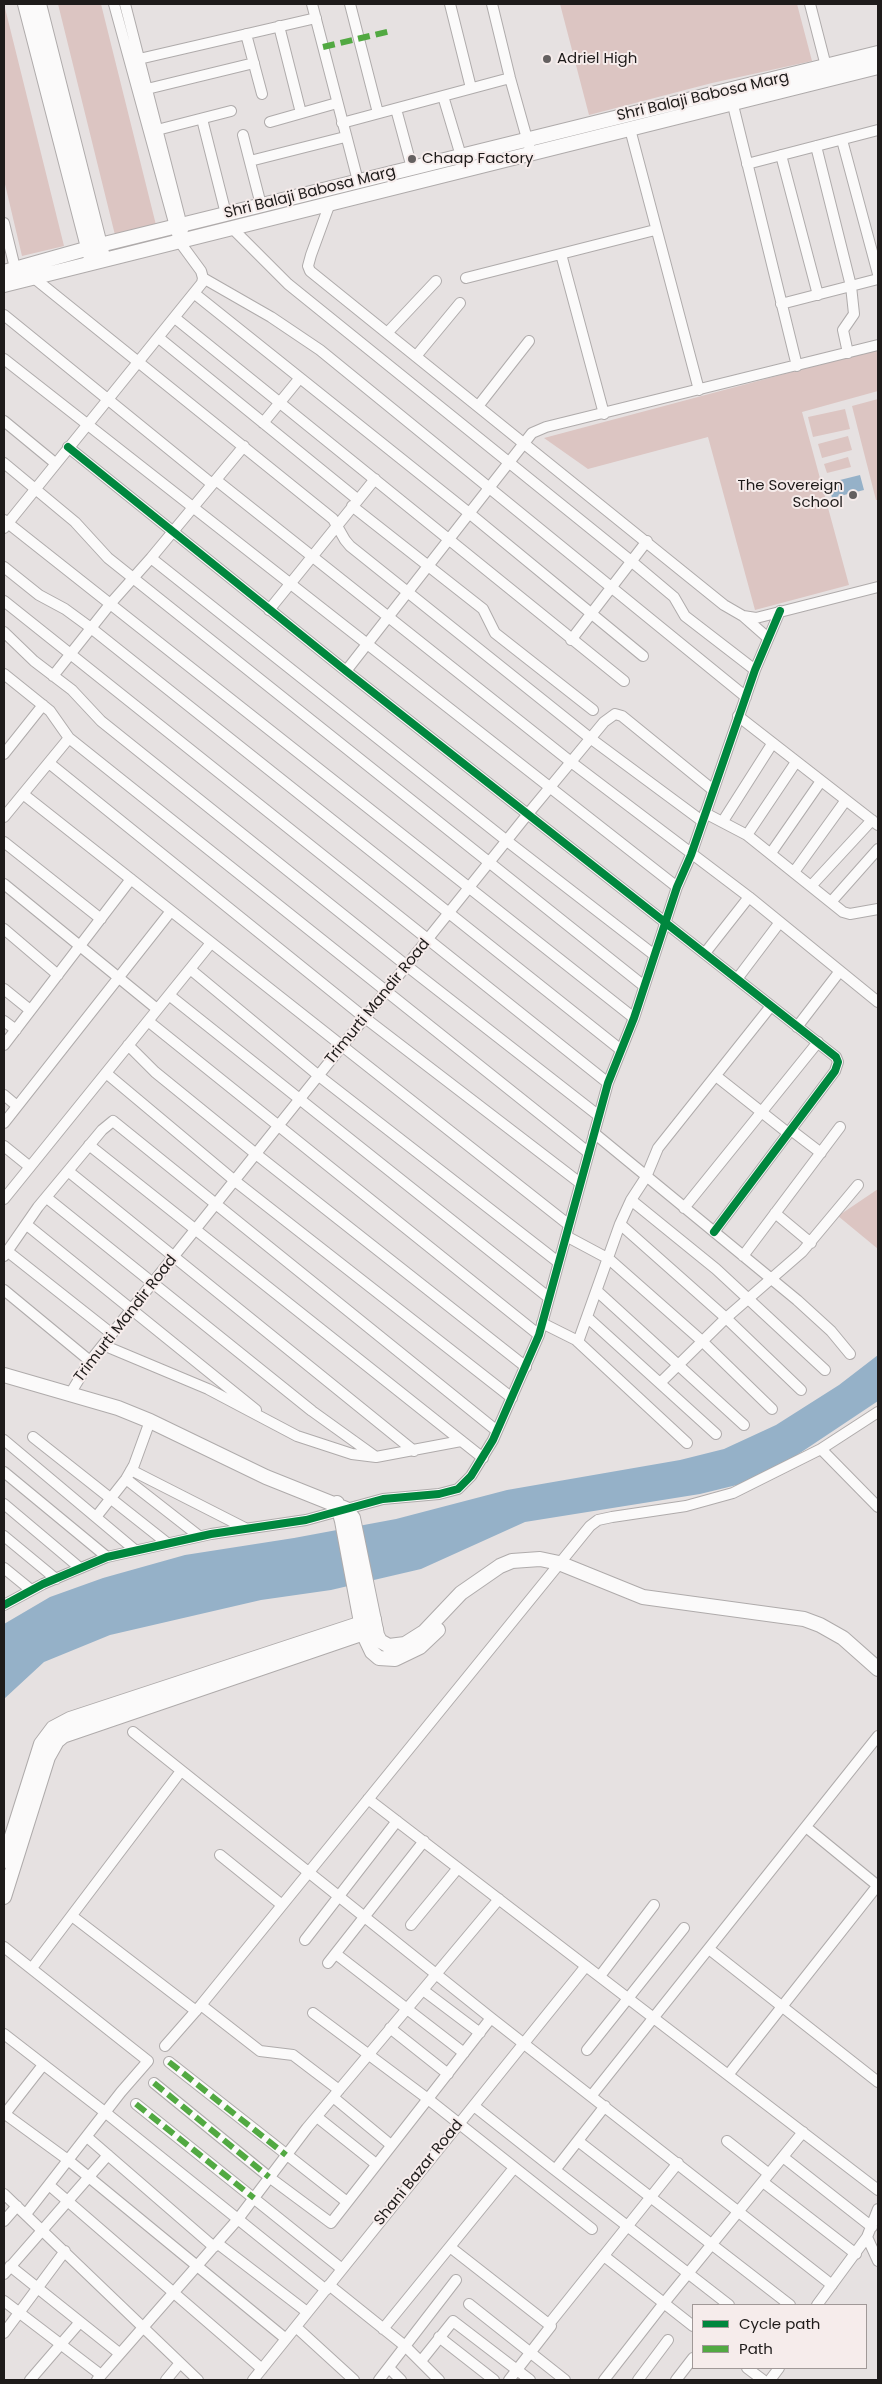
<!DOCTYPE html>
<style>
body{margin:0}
#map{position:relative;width:882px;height:2384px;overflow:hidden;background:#e6e1e1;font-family:Poppins,sans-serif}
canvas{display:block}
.frame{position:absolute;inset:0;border:5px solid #1e1b1a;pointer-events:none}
.legend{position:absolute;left:692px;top:2304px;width:175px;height:65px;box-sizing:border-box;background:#f6eceb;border:1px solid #a09897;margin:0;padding:6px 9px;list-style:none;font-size:15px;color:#1e1b1a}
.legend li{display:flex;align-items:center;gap:10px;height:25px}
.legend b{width:25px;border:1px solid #a09897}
</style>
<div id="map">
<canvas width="882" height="2384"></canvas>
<div class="frame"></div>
<ul class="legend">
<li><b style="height:6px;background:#00873e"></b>Cycle path</li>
<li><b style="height:6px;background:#52a942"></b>Path</li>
</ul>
</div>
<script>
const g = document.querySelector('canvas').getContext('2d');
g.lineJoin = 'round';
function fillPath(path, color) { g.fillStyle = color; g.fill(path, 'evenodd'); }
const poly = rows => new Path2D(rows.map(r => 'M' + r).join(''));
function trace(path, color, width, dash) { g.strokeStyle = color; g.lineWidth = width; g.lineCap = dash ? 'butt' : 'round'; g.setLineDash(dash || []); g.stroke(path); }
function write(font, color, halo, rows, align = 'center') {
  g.font = font + ' Poppins,sans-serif'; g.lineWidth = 4; g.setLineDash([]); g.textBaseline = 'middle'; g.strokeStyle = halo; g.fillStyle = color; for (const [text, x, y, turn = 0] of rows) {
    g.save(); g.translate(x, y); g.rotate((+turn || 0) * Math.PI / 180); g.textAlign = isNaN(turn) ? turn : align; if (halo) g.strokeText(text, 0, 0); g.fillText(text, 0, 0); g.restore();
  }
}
fillPath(poly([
 [4,4,64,246,22,256,4,180],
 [58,4,101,4,156,225,115,235],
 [560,4,797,4,812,61,712,83,589,115],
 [878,349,878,391,802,412,849,585,755,610,708,437,588,469,544,438],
 [878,399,878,500,876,500,852,406],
 [845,409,850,429,813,437,808,417],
 [848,436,852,450,822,458,818,444],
 [848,457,851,467,827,473,824,464],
 [878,1189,878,1249,838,1216]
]), '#dcc5c2');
fillPath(poly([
 [860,475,864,490,832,498,828,483],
 [878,1355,878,1401,788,1461,745,1483,700,1494,525,1522,421,1569,331,1590,261,1600,110,1635,44,1662,4,1699,4,1624,50,1597,103,1578,185,1555,294,1538,396,1519,507,1490,680,1460,724,1449,776,1425,839,1385]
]), '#95b1c8');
const street = poly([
 [125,4,183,230],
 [312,4,358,181],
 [350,4,378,113],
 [450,4,471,88],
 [492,4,510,78,531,153],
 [810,4,827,70],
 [279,26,301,113],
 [246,34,262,94],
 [139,59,316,18],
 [147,89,254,63],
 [443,96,461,156],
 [731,97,797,366],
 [396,109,412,168],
 [202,119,226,214],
 [270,122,337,103],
 [342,123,510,78],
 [630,129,699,390],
 [157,130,231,111],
 [243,135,261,205],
 [842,140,878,274],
 [816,146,851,286,854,314,843,330,848,353],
 [781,155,818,295],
 [250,161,345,137],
 [747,164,878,130],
 [330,203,311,255,308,266,310,271,724,605,743,616,768,638],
 [4,223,15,268],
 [232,228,288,284,631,561,674,597,685,616,755,670],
 [561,254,604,414],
 [34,278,333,519,345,540,350,546,590,738,702,821],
 [203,278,271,317,320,350,746,697],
 [466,278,655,230],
 [195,294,469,513,643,656],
 [781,304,878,279],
 [4,315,212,484],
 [175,318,624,681],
 [388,332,436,281],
 [159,338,357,499],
 [417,355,460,303],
 [4,359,677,887],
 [479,405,529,341],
 [4,421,55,463],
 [263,423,299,379],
 [68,447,346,671,836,1057,838,1062,835,1071,714,1232],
 [4,463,75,522,108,558,644,986],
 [216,480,571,762,749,897,878,1002],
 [352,506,483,609,495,633,593,710],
 [4,520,634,1018],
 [4,528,202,283,203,278,201,271,179,241,114,4],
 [151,558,507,841,653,954],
 [4,567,39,595,65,609,91,628,621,1050],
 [4,601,608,1083],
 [269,610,375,479],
 [743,616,756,618,878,587],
 [4,632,34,661,72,690,101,721,407,966,599,1116],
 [571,640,647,541],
 [346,671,532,433,546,427,878,345],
 [4,674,50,711,69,738,589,1153],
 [53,676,111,603,151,558,244,446],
 [738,716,878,825],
 [4,754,43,705],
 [49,763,365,1018,580,1183],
 [23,794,569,1225],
 [705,813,747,835,843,912,850,914,878,909],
 [4,817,69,738],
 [723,821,772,744],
 [747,835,796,762],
 [4,842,101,919],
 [771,853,821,781],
 [794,872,846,800],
 [4,884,157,1009],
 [811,886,872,820],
 [831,902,878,849],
 [4,929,58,975],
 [705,953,749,897],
 [190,969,319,1076,558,1262],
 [737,979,780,922],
 [4,989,30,1010],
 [169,995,548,1297],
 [4,1021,16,1030],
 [148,1021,539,1335],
 [797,1027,840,971],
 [4,1045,131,879],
 [128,1045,155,1072,256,1154,526,1367],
 [106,1073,235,1181,512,1398],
 [716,1076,788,1133],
 [4,1095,17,1106],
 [4,1123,171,911],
 [791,1130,821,1153],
 [594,1133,797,1300,831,1331,850,1354],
 [89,1145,483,1458],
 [4,1146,30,1167],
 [68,1171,414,1451],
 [47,1198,312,1411,376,1457],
 [4,1199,211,943],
 [631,1200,716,1269,825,1370],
 [684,1208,818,1042],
 [775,1213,811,1243],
 [620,1224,726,1318,801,1390],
 [27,1225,256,1410],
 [566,1236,609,1259,702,1341,772,1409],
 [7,1251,112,1334],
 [4,1256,38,1207,102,1130,113,1121,497,1431],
 [743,1256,840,1127],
 [4,1290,90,1361],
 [597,1291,744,1425],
 [588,1318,716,1434],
 [542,1323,576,1340,687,1443],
 [578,1342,620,1224,631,1200,646,1177,658,1148,771,1006],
 [103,1345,208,1389,297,1436,352,1454,376,1457,461,1441],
 [661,1382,726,1318,802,1252,858,1185],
 [70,1394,90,1361,527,815,604,722,615,714,622,716,713,790],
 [33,1437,167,1543],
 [4,1440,135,1550],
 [821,1449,878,1507],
 [131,1470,245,1528],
 [4,1472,107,1557],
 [126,1479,199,1536],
 [4,1504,80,1568],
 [96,1517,126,1479,134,1465,150,1421],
 [4,1536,56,1579],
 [4,1568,31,1590],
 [4,1605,43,1584,107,1557,211,1534,306,1520,383,1499,439,1494,458,1489,471,1476,493,1440,539,1335,608,1083,634,1018,677,887,691,855,755,670,780,611],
 [133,1732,491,2018,832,2285],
 [368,1799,878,2190],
 [806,1827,878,1886],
 [220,1855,282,1905],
 [72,1916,196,2011],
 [411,1925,458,1868],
 [305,1940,397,1821],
 [4,1947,148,2061,121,2092,26,2214],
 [709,1949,878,2082],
 [336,1954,464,2053],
 [328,1963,424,1841],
 [32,1968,181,1771],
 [600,1976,654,1905],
 [423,1990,480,2033],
 [201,2005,260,2051,293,2055,339,2090],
 [313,2013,428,2099,592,2229],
 [390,2028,448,2074],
 [4,2034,106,2113,326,2290],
 [165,2046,201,2005,590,1526,598,1520,612,1517,686,1506,733,1493,821,1449,878,1412],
 [587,2050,684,1928],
 [169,2062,347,2202],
 [728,2075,878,1885],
 [154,2083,269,2177,331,2223,491,2018],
 [592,2095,878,1736],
 [333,2097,391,2145],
 [136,2104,342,2269],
 [474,2106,555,2170,605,2106],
 [5,2114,68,2160,286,2339],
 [4,2115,43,2065],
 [317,2117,376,2164],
 [87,2137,214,2247],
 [578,2141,790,2305],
 [727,2141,769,2174],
 [783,2157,872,2227],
 [555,2170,729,2305],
 [763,2182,856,2254],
 [49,2185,262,2369],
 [4,2194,198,2380],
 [4,2221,17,2206],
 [867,2237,878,2261],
 [217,2243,307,2312],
 [450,2247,551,2326,509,2380],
 [604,2256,693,2326],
 [10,2266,119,2353],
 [4,2274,108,2155],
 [329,2285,405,2346,439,2380],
 [4,2301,101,2375],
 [469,2304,565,2380],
 [817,2305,867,2237,878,2209],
 [549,2324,678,2163],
 [296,2327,354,2380],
 [383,2329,514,2168],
 [4,2333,65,2251],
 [439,2337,494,2380],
 [421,2361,453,2321,530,2380],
 [389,2368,401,2380],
 [747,2368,763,2380],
 [30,2380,80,2322],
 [97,2380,238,2219,307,2128,499,1899],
 [166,2380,180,2363],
 [253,2380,586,1966],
 [379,2380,456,2280],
 [604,2380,664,2303,803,2132],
 [638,2380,668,2340],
 [676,2380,693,2358],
 [770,2380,779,2368]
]);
const secondary = poly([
 [25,4,90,255],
 [39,4,102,253],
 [4,272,100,245,878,53],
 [4,285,878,67],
 [4,1375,118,1408,150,1421,266,1477,346,1509,353,1518,377,1635,380,1641,389,1646,405,1644,424,1632,461,1593,500,1566,512,1561,540,1559,559,1563,643,1597,804,1619,820,1625,843,1638,878,1669],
 [337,1503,342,1521,363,1633,372,1652,379,1658,395,1659,420,1647,438,1630],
 [4,1861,41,1744,53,1728,70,1719,374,1619],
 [4,1897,48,1757,57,1741,63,1736,376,1629]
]);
trace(street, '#afabab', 12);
trace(secondary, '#afabab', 16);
trace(street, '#fbfafa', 10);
trace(secondary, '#fbfafa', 14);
trace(poly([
 [323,47,391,31],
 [169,2062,286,2155],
 [154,2083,269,2177],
 [136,2104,254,2198]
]), '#52a942', 6, [12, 6]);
trace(poly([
 [68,447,346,671,836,1057,838,1062,835,1071,714,1232],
 [4,1605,43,1584,107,1557,211,1534,306,1520,383,1499,439,1494,458,1489,471,1476,493,1440,539,1335,608,1083,634,1018,677,887,691,855,755,670,780,611]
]), '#00873e', 8);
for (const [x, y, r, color] of [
 [547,59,5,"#646060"],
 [412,159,5,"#646060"],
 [853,495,5,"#646060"]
]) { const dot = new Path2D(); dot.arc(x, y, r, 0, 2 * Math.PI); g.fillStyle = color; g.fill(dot); trace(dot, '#f6eceb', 2); }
write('15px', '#1e1b1a', '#f6eceb', [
 ["Adriel High",557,59],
 ["Chaap Factory",422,159],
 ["The Sovereign",843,486,"right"],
 ["School",843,503,"right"]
], 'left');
write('15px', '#1e1b1a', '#f6eceb', [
 ["Shri Balaji Babosa Marg",703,97,-13],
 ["Shri Balaji Babosa Marg",310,193,-14],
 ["Trimurti Mandir Road",378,1002,-51],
 ["Trimurti Mandir Road",126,1319,-52],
 ["Shani Bazar Road",419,2173,-51]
]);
</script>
